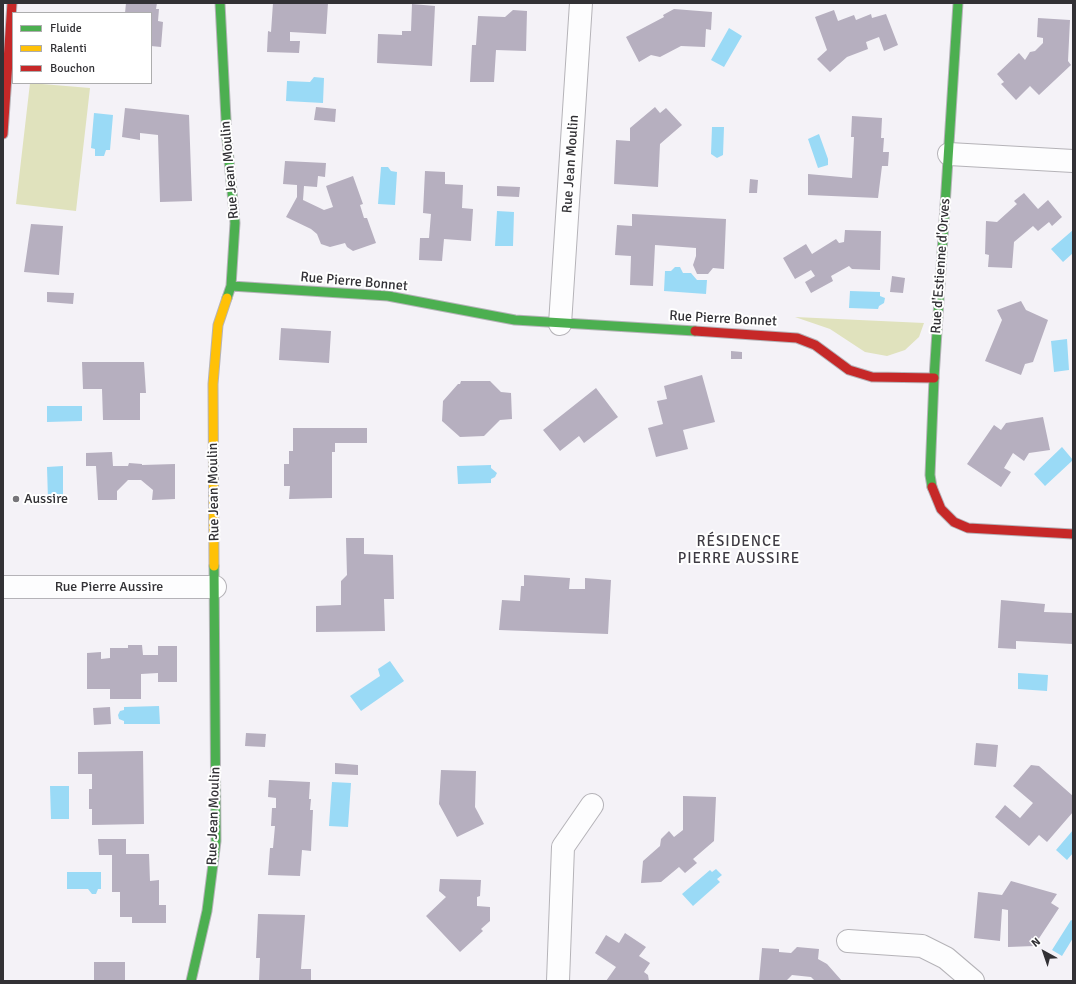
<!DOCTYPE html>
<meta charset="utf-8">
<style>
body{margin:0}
#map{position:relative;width:1076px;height:984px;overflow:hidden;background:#f4f2f7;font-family:Signika,sans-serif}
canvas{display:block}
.frame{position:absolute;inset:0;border:4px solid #323135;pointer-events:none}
.legend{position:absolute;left:12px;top:12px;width:140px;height:72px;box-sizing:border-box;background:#fff;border:1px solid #adadae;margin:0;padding:5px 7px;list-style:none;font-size:12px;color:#323135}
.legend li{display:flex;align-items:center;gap:8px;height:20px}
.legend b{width:20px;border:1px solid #adadae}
.north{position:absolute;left:1024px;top:932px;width:40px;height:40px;-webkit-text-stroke:3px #fff;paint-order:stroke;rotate:320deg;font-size:11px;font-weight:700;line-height:16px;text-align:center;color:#323135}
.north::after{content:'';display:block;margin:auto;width:14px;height:18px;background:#323135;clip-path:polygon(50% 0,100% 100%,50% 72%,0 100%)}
</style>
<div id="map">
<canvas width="1076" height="984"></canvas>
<div class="frame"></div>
<ul class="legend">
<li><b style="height:5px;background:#4caf50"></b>Fluide</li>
<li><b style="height:5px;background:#ffc107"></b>Ralenti</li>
<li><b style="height:5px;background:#c62828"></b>Bouchon</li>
</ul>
<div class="north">N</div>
</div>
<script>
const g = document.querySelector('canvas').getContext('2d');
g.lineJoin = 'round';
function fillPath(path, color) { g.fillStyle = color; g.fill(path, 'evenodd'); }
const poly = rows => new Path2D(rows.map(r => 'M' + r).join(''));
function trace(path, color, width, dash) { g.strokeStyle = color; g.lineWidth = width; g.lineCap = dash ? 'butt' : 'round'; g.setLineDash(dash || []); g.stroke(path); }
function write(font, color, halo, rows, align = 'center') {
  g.font = font + ' Signika,sans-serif'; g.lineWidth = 4; g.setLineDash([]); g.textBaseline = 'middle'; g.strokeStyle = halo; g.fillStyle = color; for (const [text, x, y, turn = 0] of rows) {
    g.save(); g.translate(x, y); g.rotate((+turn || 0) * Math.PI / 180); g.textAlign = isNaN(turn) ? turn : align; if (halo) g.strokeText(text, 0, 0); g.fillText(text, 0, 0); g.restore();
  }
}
fillPath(poly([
 [30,83,90,88,76,211,16,204],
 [795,317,924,323,919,337,905,350,887,356,865,352,830,329]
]), '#e0e2bd');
fillPath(poly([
 [729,28,742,36,724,67,711,60],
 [314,77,324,78,323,103,286,101,287,81,310,82],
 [94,113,113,115,110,150,106,150,104,156,95,156,95,149,91,148],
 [712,127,724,127,723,155,717,158,711,154],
 [819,134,828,159,828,165,818,168,808,139],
 [381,167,388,167,391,171,397,172,395,205,378,204],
 [497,211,514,212,513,246,495,246],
 [1073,230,1073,253,1063,262,1051,249],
 [675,267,680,267,683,273,691,273,697,280,707,280,706,294,664,291,665,271,671,271],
 [850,291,880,292,880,296,885,298,884,303,879,306,878,309,849,308],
 [1067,339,1069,370,1054,372,1051,341],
 [47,406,82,406,82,421,47,422],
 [1062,447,1073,460,1045,486,1034,474],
 [491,465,491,468,497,473,495,477,491,479,491,483,458,484,457,466],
 [63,466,63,499,48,500,47,467],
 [390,661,404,681,361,711,350,696,380,676,378,669],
 [1018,673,1048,675,1047,691,1018,689],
 [159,706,160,724,124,724,124,721,119,719,118,715,120,711,124,710,124,707],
 [332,782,351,783,348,827,329,826],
 [50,786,69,786,69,819,51,819],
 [1073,830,1073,853,1067,860,1056,850],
 [716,869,722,875,717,879,720,882,693,906,682,894,710,870,712,872],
 [67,872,101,872,101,889,98,889,96,894,92,894,88,889,67,889],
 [1071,920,1073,921,1073,938,1062,956,1052,950]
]), '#9adaf6');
fillPath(poly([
 [126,3,157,3,156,9,159,9,158,21,163,22,161,47,151,46,151,13,125,13],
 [273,3,328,3,326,34,290,32,290,41,300,41,299,53,267,52,268,31,271,32],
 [412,4,435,6,432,66,377,63,378,34,402,35,402,31,411,31],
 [674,9,712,12,711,30,706,29,705,47,681,46,660,57,651,55,639,62,626,37,664,17,663,15],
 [513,10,527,11,526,51,496,50,494,82,470,82,472,45,476,45,478,16,505,17],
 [834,10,838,21,854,15,856,20,871,14,872,18,886,14,898,45,884,51,879,37,866,42,868,49,847,57,830,72,817,59,827,50,815,17],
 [1038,18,1070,20,1068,61,1071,65,1039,95,1030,86,1016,100,1001,84,1004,82,997,74,1019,53,1025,60,1030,52,1035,51,1043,43,1043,38,1037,37],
 [316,107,336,109,335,122,314,120],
 [655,107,660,113,666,108,682,125,660,144,658,187,614,184,616,140,630,141,630,128],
 [125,108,189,115,192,201,160,202,158,135,140,133,140,140,122,137],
 [852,116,882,118,881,138,884,138,883,152,889,152,888,166,882,166,878,198,808,195,808,174,852,178,854,137,851,137],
 [285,161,326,163,325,177,318,176,317,187,304,186,303,200,324,210,333,207,326,186,353,176,363,204,360,205,364,218,367,218,376,243,353,251,347,247,345,243,330,247,321,244,317,234,311,229,286,217,297,197,297,185,283,184],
 [425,171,445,172,445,184,463,185,462,208,473,209,471,241,444,239,442,261,419,260,420,238,429,238,431,214,423,213],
 [750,179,758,180,757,193,749,193],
 [497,186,520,187,519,197,497,196],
 [1024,193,1038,209,1048,200,1062,217,1052,226,1049,222,1038,231,1033,226,1014,242,1012,268,988,267,989,255,985,254,986,221,997,222,1017,204,1014,201],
 [632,214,726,219,724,269,713,268,708,274,697,274,693,265,696,256,696,248,655,245,653,286,630,285,631,256,615,255,617,225,632,226],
 [31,224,63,226,59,275,24,272],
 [845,230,881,231,880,270,852,269,849,266,831,276,833,281,811,293,805,282,815,276,811,270,795,279,783,258,806,244,812,254,836,239,839,243,844,242],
 [892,276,905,278,903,293,890,292],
 [47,292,74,293,73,304,47,302],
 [1021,301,1026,310,1048,320,1033,362,1025,364,1021,375,985,361,1002,320,997,310],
 [281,328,331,331,329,363,279,360],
 [731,351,742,352,742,359,731,359],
 [82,362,144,362,146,393,140,393,140,420,103,420,102,389,83,389],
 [702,375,715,422,683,430,688,449,656,457,648,428,663,424,657,401,667,399,664,386],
 [461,381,490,381,501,392,511,393,512,419,500,420,484,436,460,437,442,421,443,401,458,384,460,384],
 [596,388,618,417,584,443,579,436,560,451,543,430],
 [1043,417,1050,450,1029,453,1024,461,1013,453,1004,468,1011,472,1001,487,967,464,994,425,1001,430,1006,423],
 [293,428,367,428,367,443,335,443,335,452,332,452,332,498,289,499,290,486,284,486,284,464,289,464,289,451,293,451],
 [112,452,113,466,128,466,129,463,142,464,142,465,175,464,175,499,152,500,153,490,141,480,128,480,117,491,117,500,98,500,96,466,86,466,86,453],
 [346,538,364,538,364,554,393,555,394,599,384,599,385,631,316,632,316,606,341,605,341,581,347,575],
 [524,575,570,578,569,589,585,589,585,578,611,580,608,634,499,630,502,600,520,601,521,586,524,586],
 [1001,600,1045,604,1044,612,1073,613,1073,644,1016,641,1016,649,998,648],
 [128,645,142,645,143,655,158,655,158,646,177,646,177,682,158,682,158,673,141,674,141,699,110,699,110,689,87,689,87,653,101,652,101,659,110,658,110,648,128,648],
 [110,707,111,724,94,725,93,708],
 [246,733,266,734,265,747,245,746],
 [976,743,998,745,996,767,974,765],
 [143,751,144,824,92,825,92,809,89,809,89,789,92,789,92,774,78,774,78,752],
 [335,763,358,765,358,775,335,774],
 [1031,765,1039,766,1073,796,1073,812,1047,842,1039,835,1029,846,995,817,1005,805,1020,818,1033,803,1013,786],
 [441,770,476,771,475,807,484,824,457,837,439,804],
 [269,780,310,782,309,799,311,799,310,810,313,810,311,851,302,850,300,876,268,875,270,848,273,848,275,826,271,826,272,808,276,808,276,798,268,797],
 [683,796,716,797,714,841,693,859,697,863,685,873,679,867,661,882,641,883,643,861,660,846,661,839,669,831,674,837,683,830],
 [98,839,126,839,126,854,149,854,150,881,159,880,159,905,166,905,166,923,132,923,132,917,120,917,120,892,112,892,112,855,99,855],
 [440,879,481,880,480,896,477,897,477,906,490,907,490,921,481,929,483,931,460,952,426,916,446,897,439,891],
 [1011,881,1057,894,1051,903,1059,908,1034,946,1008,947,1008,910,1002,909,1000,941,974,938,978,892,1002,895],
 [258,914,305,915,301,969,311,969,311,981,259,981,260,958,256,958],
 [625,933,646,947,639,956,650,963,644,972,648,975,649,981,606,981,616,967,595,953,606,935,619,943],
 [797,947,819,949,818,959,827,964,842,981,815,981,811,977,792,975,786,981,759,981,762,948,779,949,779,952,791,953],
 [94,962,125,962,125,981,94,981]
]), '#b6afbf');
const street = poly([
 [949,154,1073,161],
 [560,324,581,3],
 [3,587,215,587],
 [848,941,922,946,946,958,973,981],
 [558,981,563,847,592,805]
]);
const fast = poly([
 [220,3,227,139,235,223,231,286,227,298],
 [231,286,388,296,515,320,695,331],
 [932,487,930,475,934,378,958,3],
 [191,981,207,911,216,841,214,566]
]);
const slow = poly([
 [214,566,213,384,218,325,227,298]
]);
const jam = poly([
 [3,134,12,3],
 [695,331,797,338,815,345,849,370,872,377,934,378],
 [932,487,941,509,954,522,968,528,1073,534]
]);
trace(street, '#b5b3b8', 24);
trace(fast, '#b5b3b8', 11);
trace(slow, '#b5b3b8', 11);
trace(jam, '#b5b3b8', 11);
trace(street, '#fdfdfe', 22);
trace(fast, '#4caf50', 9);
trace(slow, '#ffc107', 9);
trace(jam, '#c62828', 9);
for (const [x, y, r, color] of [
 [16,499,4,"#767579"]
]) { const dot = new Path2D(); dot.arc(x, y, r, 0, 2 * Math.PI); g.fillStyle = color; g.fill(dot); trace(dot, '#fff', 1.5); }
write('14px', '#323135', '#fff', [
 ["Rue Jean Moulin",571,164,-86],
 ["Rue Jean Moulin",230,170,-95],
 ["Rue d'Estienne d'Orves",941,266,-86],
 ["Rue Pierre Bonnet",354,282,5],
 ["Rue Pierre Bonnet",723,319,3],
 ["Rue Jean Moulin",214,492,-91],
 ["Rue Pierre Aussire",109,587],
 ["Rue Jean Moulin",214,816,-88]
]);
write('14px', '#323135', '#fff', [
 ["Aussire",24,499]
], 'left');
g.letterSpacing = '1px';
write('15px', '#3e3b43', '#fff', [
 ["RÉSIDENCE",739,542],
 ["PIERRE AUSSIRE",739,559]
]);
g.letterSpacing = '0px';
</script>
